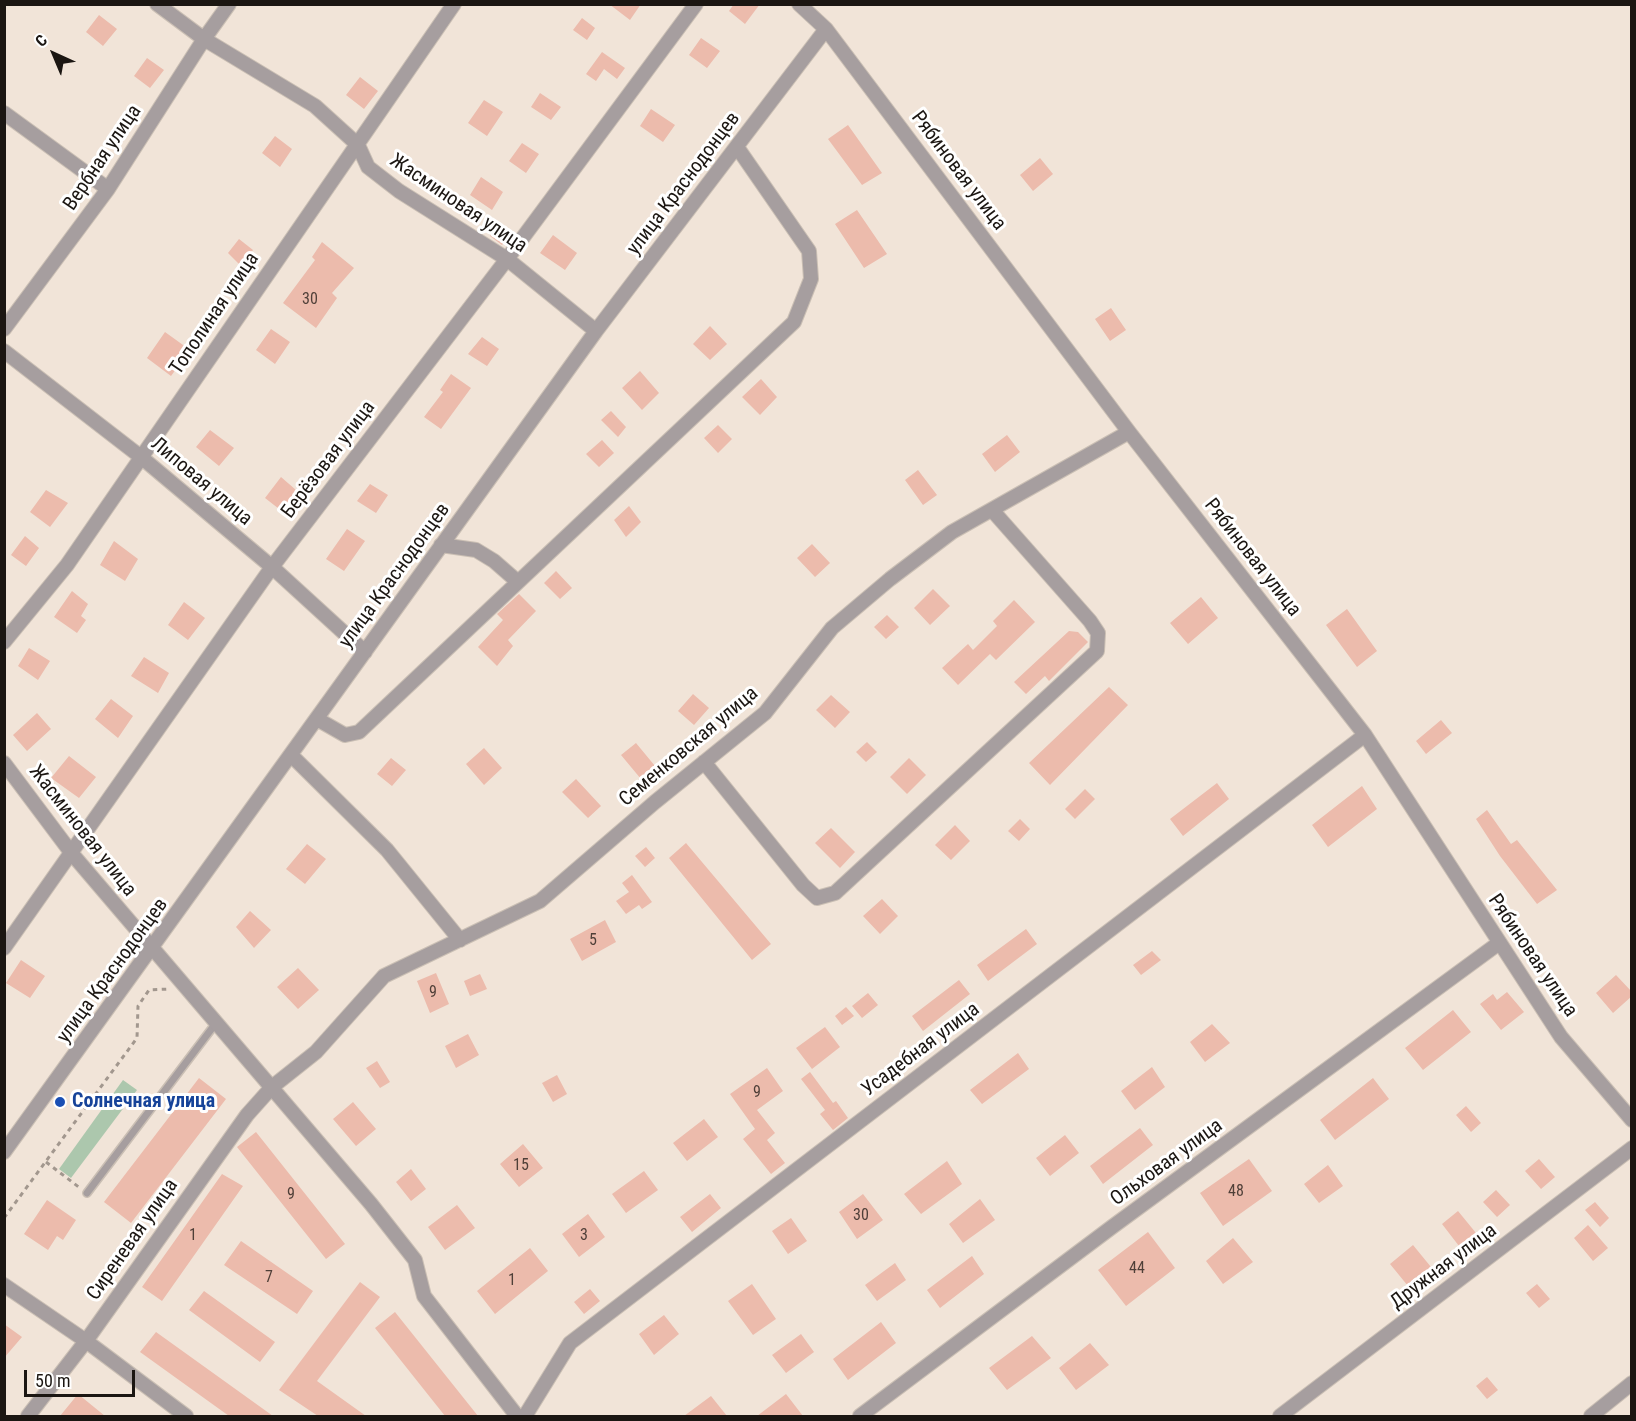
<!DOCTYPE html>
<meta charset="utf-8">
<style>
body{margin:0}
#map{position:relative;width:1636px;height:1421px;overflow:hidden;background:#f1e4d8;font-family:"Roboto Condensed",sans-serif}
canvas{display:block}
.frame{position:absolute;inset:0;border:6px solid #1b1612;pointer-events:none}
.north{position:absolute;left:24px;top:24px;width:60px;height:60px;-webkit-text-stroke:4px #fff;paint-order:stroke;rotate:316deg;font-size:16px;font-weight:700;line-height:24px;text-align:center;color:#1b1612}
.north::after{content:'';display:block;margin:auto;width:21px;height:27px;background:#1b1612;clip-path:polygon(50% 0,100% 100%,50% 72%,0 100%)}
.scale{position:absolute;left:24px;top:1370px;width:111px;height:27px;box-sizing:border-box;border:3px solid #1b1612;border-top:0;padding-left:8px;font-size:18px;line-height:21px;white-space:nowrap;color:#1b1612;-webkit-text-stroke:4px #fff;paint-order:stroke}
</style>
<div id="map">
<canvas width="1636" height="1421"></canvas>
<div class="frame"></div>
<div class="north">С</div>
<div class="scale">50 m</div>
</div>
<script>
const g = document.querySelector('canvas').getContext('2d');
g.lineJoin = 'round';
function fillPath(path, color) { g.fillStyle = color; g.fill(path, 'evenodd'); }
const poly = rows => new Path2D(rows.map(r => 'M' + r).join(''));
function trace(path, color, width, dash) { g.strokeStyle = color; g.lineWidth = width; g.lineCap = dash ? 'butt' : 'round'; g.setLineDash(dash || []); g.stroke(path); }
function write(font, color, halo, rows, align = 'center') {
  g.font = font + ' "Roboto Condensed",sans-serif'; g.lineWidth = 6; g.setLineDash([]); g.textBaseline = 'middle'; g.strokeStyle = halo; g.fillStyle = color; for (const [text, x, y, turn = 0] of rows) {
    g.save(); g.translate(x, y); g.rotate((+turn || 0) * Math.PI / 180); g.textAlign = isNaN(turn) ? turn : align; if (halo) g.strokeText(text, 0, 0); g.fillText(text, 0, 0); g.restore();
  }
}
fillPath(poly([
 [123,1080,137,1090,71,1178,59,1169]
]), '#acc7ad');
fillPath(poly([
 [609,4,641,4,630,20],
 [734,4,760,4,745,24,729,11],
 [99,15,117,29,103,46,86,32],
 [582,18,595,28,587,40,573,30],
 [701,38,720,51,707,68,689,55],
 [602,52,625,68,617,79,604,69,596,81,586,74],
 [147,58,164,70,150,88,134,76],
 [360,77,378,91,364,109,346,95],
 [540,93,561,107,551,120,531,107],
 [484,100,503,112,487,136,468,123],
 [651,109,675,125,663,142,640,126],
 [848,125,882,173,862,185,828,139],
 [275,136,292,149,280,167,262,153],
 [522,143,539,154,526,173,509,161],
 [1040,158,1053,174,1033,191,1020,175],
 [481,177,503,192,492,210,470,195],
 [857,210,887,254,864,268,835,224],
 [500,223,512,233,502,245,490,236],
 [553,235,577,253,565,270,540,253],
 [239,239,253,250,242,267,228,253],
 [322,242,354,268,332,293,337,298,316,328,283,303,315,260,312,257],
 [1111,308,1126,330,1110,341,1095,319],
 [710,326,727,344,710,360,693,344],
 [271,329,290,342,275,364,256,350],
 [165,332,190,350,171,376,147,358],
 [482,337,499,349,487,366,468,354],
 [640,371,659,393,642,410,622,388],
 [451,374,471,388,441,429,424,417,443,392,440,390],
 [761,379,777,397,760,415,742,397],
 [611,411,626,427,618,437,601,420],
 [718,425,732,439,718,453,704,438],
 [210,430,234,448,219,466,196,447],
 [1007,435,1020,452,995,472,982,454],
 [602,440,614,453,599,467,586,454],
 [918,470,937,495,923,505,905,480],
 [281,477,296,490,283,512,265,498],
 [370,484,388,495,376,513,357,501],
 [46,490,68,503,50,527,30,512],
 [629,506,641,522,626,537,614,520],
 [347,529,365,541,344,571,326,559],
 [25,536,39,548,26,566,11,555],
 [114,541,138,559,125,581,100,565],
 [812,544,830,563,815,577,797,558],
 [556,571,572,588,560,599,544,583],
 [933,589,950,606,930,625,914,608],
 [72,591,88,604,81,616,86,620,77,633,54,617],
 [519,594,536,611,508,640,513,646,497,666,478,647,503,620,497,614],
 [1201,597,1218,618,1188,644,1170,623],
 [1014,600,1035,622,996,660,990,654,958,685,942,668,968,644,973,650,997,626,993,621],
 [184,602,205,618,188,640,168,625],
 [1347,609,1377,651,1357,667,1326,625],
 [887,615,899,627,886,639,874,627],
 [1069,631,1078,632,1088,642,1049,681,1045,676,1026,694,1014,682],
 [29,648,50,661,38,680,18,666],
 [144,657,169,673,158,693,131,676],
 [1109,687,1128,705,1050,785,1029,763],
 [693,694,709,708,694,725,678,711],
 [831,695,850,712,835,728,816,710],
 [111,699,133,716,118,738,95,719],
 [37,713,51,729,27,751,13,735],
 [1441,720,1452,733,1426,754,1416,741],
 [867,742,877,752,866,762,856,752],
 [636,743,655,766,641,779,621,755],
 [484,748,502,768,484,785,466,764],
 [69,756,96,777,79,798,51,778],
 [391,758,406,770,392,786,377,774],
 [909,758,926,775,907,794,890,777],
 [576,779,601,806,588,818,562,792],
 [1217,783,1229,799,1183,836,1170,819],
 [1362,786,1377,809,1328,847,1312,825],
 [1085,789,1095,799,1075,819,1065,809],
 [1487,810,1511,844,1517,840,1557,890,1537,904,1500,856,1476,819],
 [1020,819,1030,829,1019,841,1008,831],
 [955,825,970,841,951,860,935,845],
 [831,828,855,852,840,868,815,843],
 [686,843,771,944,752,960,669,858],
 [307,844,326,859,305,884,286,869],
 [646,847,655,858,645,867,635,856],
 [632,875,652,902,642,909,639,905,626,914,616,901,629,892,622,883],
 [882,899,898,916,880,934,863,916],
 [250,911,271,930,254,948,236,927],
 [605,920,616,942,582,961,570,939],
 [1026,929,1037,944,988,981,977,965],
 [1152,951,1161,960,1141,975,1133,965],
 [21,960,45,976,30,998,6,983],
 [298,968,319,990,298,1009,277,987],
 [436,973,449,1004,430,1013,417,981],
 [480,974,487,989,470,996,464,981],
 [1616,975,1632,992,1632,996,1613,1013,1596,993],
 [959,980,970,994,923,1031,912,1016],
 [1507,992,1524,1012,1501,1030,1480,1004,1493,994,1497,1000],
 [868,993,878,1005,862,1018,852,1006],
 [846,1007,854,1016,842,1025,835,1016],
 [1453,1010,1471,1032,1423,1070,1405,1048],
 [1212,1024,1230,1043,1205,1062,1190,1042],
 [825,1027,840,1047,812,1069,796,1048],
 [468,1034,479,1055,456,1068,445,1046],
 [1018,1053,1029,1069,982,1104,970,1090],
 [377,1061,390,1082,380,1088,366,1068],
 [1152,1067,1165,1087,1135,1110,1121,1091],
 [767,1068,783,1091,757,1110,775,1133,767,1140,785,1163,771,1174,743,1139,755,1129,730,1094],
 [810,1072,833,1103,836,1101,848,1118,833,1130,820,1114,825,1110,801,1079],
 [557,1075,567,1094,553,1102,542,1083],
 [199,1078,226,1099,131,1223,104,1202],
 [1373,1078,1389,1099,1335,1140,1320,1120],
 [353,1102,376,1129,356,1146,333,1119],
 [1466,1106,1481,1123,1471,1132,1456,1115],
 [704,1119,718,1137,687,1161,673,1143],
 [1140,1128,1153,1145,1103,1184,1090,1166],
 [256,1132,345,1244,326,1259,237,1147],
 [1065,1135,1079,1153,1050,1176,1036,1158],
 [523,1144,543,1168,519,1187,500,1164],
 [1249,1159,1272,1191,1223,1226,1200,1193],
 [1539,1159,1555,1177,1541,1189,1525,1171],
 [947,1161,962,1184,921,1214,904,1194],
 [1328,1165,1343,1186,1319,1203,1304,1184],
 [411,1169,426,1189,411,1201,396,1182],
 [644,1171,658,1190,626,1213,612,1194],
 [222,1174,243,1186,162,1301,142,1287],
 [1496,1190,1510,1205,1497,1217,1483,1202],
 [710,1194,721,1208,692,1232,680,1217],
 [863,1194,883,1220,857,1239,839,1212],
 [980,1199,995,1220,963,1243,949,1224],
 [47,1200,76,1220,63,1240,57,1236,48,1250,24,1234],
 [1595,1202,1609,1218,1600,1227,1585,1210],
 [457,1205,475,1228,445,1250,428,1227],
 [1458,1211,1476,1233,1459,1246,1442,1224],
 [588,1214,605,1237,579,1257,562,1234],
 [791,1218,807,1241,788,1254,772,1231],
 [1588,1225,1608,1248,1593,1261,1574,1238],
 [1148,1232,1175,1268,1126,1306,1098,1270],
 [1233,1238,1253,1262,1223,1284,1206,1261],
 [241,1241,313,1291,297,1314,224,1265],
 [1413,1245,1431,1267,1408,1286,1390,1264],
 [530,1248,548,1271,495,1314,477,1291],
 [972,1256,984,1274,940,1308,927,1290],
 [895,1263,906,1280,877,1301,865,1285],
 [360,1282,380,1297,317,1381,366,1416,318,1416,279,1390],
 [752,1284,776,1319,753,1335,728,1301],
 [1537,1284,1550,1299,1539,1308,1526,1293],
 [590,1289,600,1301,584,1314,574,1302],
 [204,1291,275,1342,260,1362,189,1310],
 [395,1312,478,1416,445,1416,375,1328],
 [664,1315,679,1334,654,1355,639,1334],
 [881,1322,896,1343,848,1380,833,1359],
 [4,1324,22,1337,4,1358],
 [156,1332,273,1416,229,1416,140,1352],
 [801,1334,814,1352,786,1373,772,1355],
 [1032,1336,1051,1358,1007,1390,989,1368],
 [1090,1343,1109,1365,1076,1390,1059,1368],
 [1487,1377,1498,1390,1487,1399,1476,1386],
 [78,1394,105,1416,60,1416],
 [786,1394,803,1416,757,1416],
 [711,1396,727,1416,684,1416]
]), '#ecbbac');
const lane = poly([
 [87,1193,216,1023]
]);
const street = poly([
 [157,4,204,39,315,106,358,145,368,167,399,191,507,259,596,331],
 [799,4,826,29,1129,432,1365,735,1561,1037,1632,1120],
 [4,113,108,189],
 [4,329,108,189,204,39,229,4],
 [4,351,141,457,272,567,365,652],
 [441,545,476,550,494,561,518,582],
 [4,642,67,565,454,4],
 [317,719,345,735,359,732,794,322,811,279,809,251,737,147],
 [291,755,387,850,460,940],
 [704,762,803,885,817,898,835,893,1097,651,1098,633,1090,621,992,510],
 [4,763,73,855,371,1204,415,1260,424,1296,517,1416],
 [4,948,272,567,507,259,696,4],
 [4,1152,596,331,826,29],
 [4,1285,86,1341,186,1416],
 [28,1416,86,1341,247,1115,272,1087,316,1052,384,976,540,901,655,802,765,713,832,628,890,579,952,532,1129,432],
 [525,1416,570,1343,1365,735],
 [860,1416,1112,1227,1499,943],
 [1280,1416,1632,1148],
 [1591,1416,1632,1383]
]);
trace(lane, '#cabfb4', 10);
trace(street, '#cabfb4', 16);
trace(poly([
 [46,1162,80,1188],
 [4,1218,137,1038,138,1006,149,990,169,989]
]), '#a2978e', 3, [4.5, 4.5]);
trace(lane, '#a69e9f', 7);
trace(street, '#a69e9f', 14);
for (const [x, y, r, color] of [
 [60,1102,6,"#1a4fb4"]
]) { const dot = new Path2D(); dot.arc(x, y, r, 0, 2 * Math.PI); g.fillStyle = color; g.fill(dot); trace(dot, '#fff', 2); }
write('16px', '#4f3f38', null, [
 ["30",310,300],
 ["5",593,941],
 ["9",433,993],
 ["9",757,1093],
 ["15",521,1166],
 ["48",1236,1192],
 ["9",291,1195],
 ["30",861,1216],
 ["1",193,1236],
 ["3",584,1236],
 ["44",1137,1269],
 ["7",269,1278],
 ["1",512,1281]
]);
write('20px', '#1b1612', '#fff', [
 ["Вербная улица",103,158,-56],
 ["Рябиновая улица",958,171,53],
 ["улица Краснодонцев",684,184,-53],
 ["Жасминовая улица",458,204,34],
 ["Тополиная улица",215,314,-56],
 ["Берёзовая улица",329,460,-53],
 ["Липовая улица",201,482,40],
 ["Рябиновая улица",1252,558,52],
 ["улица Краснодонцев",395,576,-54],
 ["Семенковская улица",689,747,-40],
 ["Жасминовая улица",82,831,52],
 ["Рябиновая улица",1532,956,56],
 ["улица Краснодонцев",113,971,-54],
 ["Усадебная улица",921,1050,-37],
 ["Ольховая улица",1167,1163,-36],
 ["Сиреневая улица",133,1240,-55],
 ["Дружная улица",1444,1267,-37]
]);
write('bold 20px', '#164399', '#fff', [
 ["Солнечная улица",72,1102]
], 'left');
</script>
